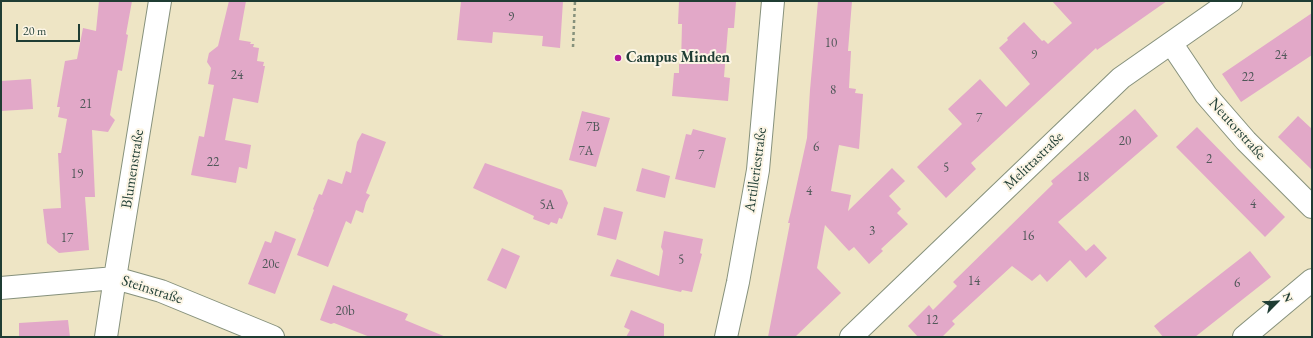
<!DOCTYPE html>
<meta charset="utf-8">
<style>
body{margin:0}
#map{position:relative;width:1313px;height:338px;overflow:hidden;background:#eee5c5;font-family:"EB Garamond",serif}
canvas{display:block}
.frame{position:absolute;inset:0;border:2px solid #1f3d34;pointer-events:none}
.north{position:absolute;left:1257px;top:282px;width:40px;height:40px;-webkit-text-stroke:3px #fcf5e5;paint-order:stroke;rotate:66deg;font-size:11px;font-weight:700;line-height:16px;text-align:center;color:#1f3d34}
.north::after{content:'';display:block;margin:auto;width:14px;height:18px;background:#1f3d34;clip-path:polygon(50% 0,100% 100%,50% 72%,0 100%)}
.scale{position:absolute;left:16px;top:24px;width:64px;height:18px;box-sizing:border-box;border:2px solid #1f3d34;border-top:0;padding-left:5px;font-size:12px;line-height:14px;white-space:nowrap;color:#1f3d34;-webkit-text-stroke:3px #fcf5e5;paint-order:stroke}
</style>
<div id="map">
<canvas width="1313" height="338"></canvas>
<div class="frame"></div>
<div class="north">N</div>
<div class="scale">20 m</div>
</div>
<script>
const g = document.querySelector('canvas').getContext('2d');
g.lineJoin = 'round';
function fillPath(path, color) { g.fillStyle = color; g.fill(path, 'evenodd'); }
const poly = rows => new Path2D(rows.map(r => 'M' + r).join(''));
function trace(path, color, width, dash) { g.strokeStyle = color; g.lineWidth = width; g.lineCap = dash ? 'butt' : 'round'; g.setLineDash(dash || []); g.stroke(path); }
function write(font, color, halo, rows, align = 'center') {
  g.font = font + ' "EB Garamond",serif'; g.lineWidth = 4; g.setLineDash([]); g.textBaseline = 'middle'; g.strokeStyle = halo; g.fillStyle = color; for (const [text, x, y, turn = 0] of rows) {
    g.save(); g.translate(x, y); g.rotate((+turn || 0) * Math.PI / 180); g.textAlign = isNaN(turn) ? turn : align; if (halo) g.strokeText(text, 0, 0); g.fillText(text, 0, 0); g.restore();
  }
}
fillPath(poly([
 [99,1,132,1,126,34,128,35,122,71,118,70,110,115,115,120,108,132,92,130,95,197,85,197,89,250,59,253,47,243,43,209,61,208,58,153,61,153,67,119,58,117,60,107,57,107,65,61,77,59,83,28,96,31],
 [229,1,246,1,239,40,251,42,250,44,254,44,253,47,259,48,257,61,264,62,263,66,265,66,258,103,233,98,225,140,251,145,247,169,239,167,236,183,191,175,199,136,204,137,214,85,208,84,211,68,207,62,209,53,218,46],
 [461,1,563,1,560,48,542,46,543,36,493,32,492,43,457,40],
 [679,1,736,2,734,28,728,28,724,77,730,78,728,101,672,96,674,73,679,73,679,64,681,64,682,24,678,24],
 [818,1,852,1,848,51,851,51,849,88,856,89,855,93,863,94,859,149,839,145,831,191,851,195,848,211,892,168,905,181,889,196,901,209,897,213,908,224,881,249,883,251,869,264,854,247,849,251,825,225,817,268,841,293,795,337,768,337,790,223,788,223,791,211,807,138,810,90],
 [1052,1,1167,1,1097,50,1096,48,971,163,976,169,946,198,917,167,962,124,948,109,980,79,1006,107,1030,84,999,48,1008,40,1007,38,1024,22,1042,41,1044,40,1048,44,1072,23],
 [1312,13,1312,55,1241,102,1222,74],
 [31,79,33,109,1,111,1,81],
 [1135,109,1158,136,1058,222,1086,251,1094,244,1107,258,1086,278,1070,260,1047,282,1040,274,1032,281,1012,266,952,321,955,324,942,337,918,337,908,326,929,305,933,310,957,286,953,282,1053,184,1051,181],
 [582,111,610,118,596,167,569,160],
 [1298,116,1312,129,1312,170,1278,137],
 [1197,127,1285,217,1265,237,1176,147],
 [693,129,726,138,715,188,675,179,686,134,691,135],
 [362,133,386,142,366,193,370,195,366,202,363,213,356,210,351,224,346,221,328,267,297,255,314,210,313,209,319,194,322,195,328,179,342,184,346,171,351,173,357,142],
 [485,163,562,190,568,203,562,219,559,218,557,224,551,222,549,225,533,219,534,216,473,188],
 [642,168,670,176,665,198,636,191],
 [604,207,623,212,616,240,597,235],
 [275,231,296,239,275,294,248,284,265,241,271,243],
 [664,231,703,239,700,253,702,254,692,292,682,290,681,292,610,276,617,259,659,276,663,251,661,247],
 [502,248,520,256,506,289,487,280],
 [1250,251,1271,277,1195,337,1163,337,1154,326],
 [333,285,408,314,405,320,446,337,370,337,334,323,331,324,320,320],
 [631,310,664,324,664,337,626,337,630,330,624,327],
 [68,320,70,337,19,337,19,323]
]), '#e2a8c8');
const minor = poly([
 [1171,43,1206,95,1246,141,1312,207],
 [1,288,115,278,161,291,273,337],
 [106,337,115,278,160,1],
 [726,337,738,282,758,170,773,1],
 [851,337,1121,78,1231,1],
 [1244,337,1312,280]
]);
trace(minor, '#86917c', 24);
trace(poly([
 [573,47,575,1]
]), '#86917c', 2.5, [3, 3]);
trace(minor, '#fff', 22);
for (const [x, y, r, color] of [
 [618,58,4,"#b5179e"]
]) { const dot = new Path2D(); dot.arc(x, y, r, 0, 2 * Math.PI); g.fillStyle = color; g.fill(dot); trace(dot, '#fcf5e5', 1.5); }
write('13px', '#505859', null, [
 ["9",511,17],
 ["10",831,43],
 ["9",1034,55],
 ["24",1281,55],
 ["24",237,75],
 ["22",1248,77],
 ["8",833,90],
 ["21",86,104],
 ["7",979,118],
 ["7B",593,127],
 ["20",1125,141],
 ["6",816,147],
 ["7A",586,151],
 ["7",701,155],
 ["2",1209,159],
 ["22",213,162],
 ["5",946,168],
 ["19",77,174],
 ["18",1083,177],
 ["4",809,191],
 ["4",1253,204],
 ["5A",547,205],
 ["3",872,231],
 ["16",1028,236],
 ["17",67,238],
 ["5",681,260],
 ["20c",271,264],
 ["14",974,281],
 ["6",1237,283],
 ["20b",345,311],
 ["12",932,320]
]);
write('bold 15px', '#1f3d34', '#fcf5e5', [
 ["Campus Minden",626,58]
], 'left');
write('15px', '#1f3d34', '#fcf5e5', [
 ["Neutorstraße",1237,129,48],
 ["Melittastraße",1034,161,-44],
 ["Blumenstraße",133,169,-81],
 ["Artilleriestraße",756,170,-82],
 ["Steinstraße",152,290,18]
]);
</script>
